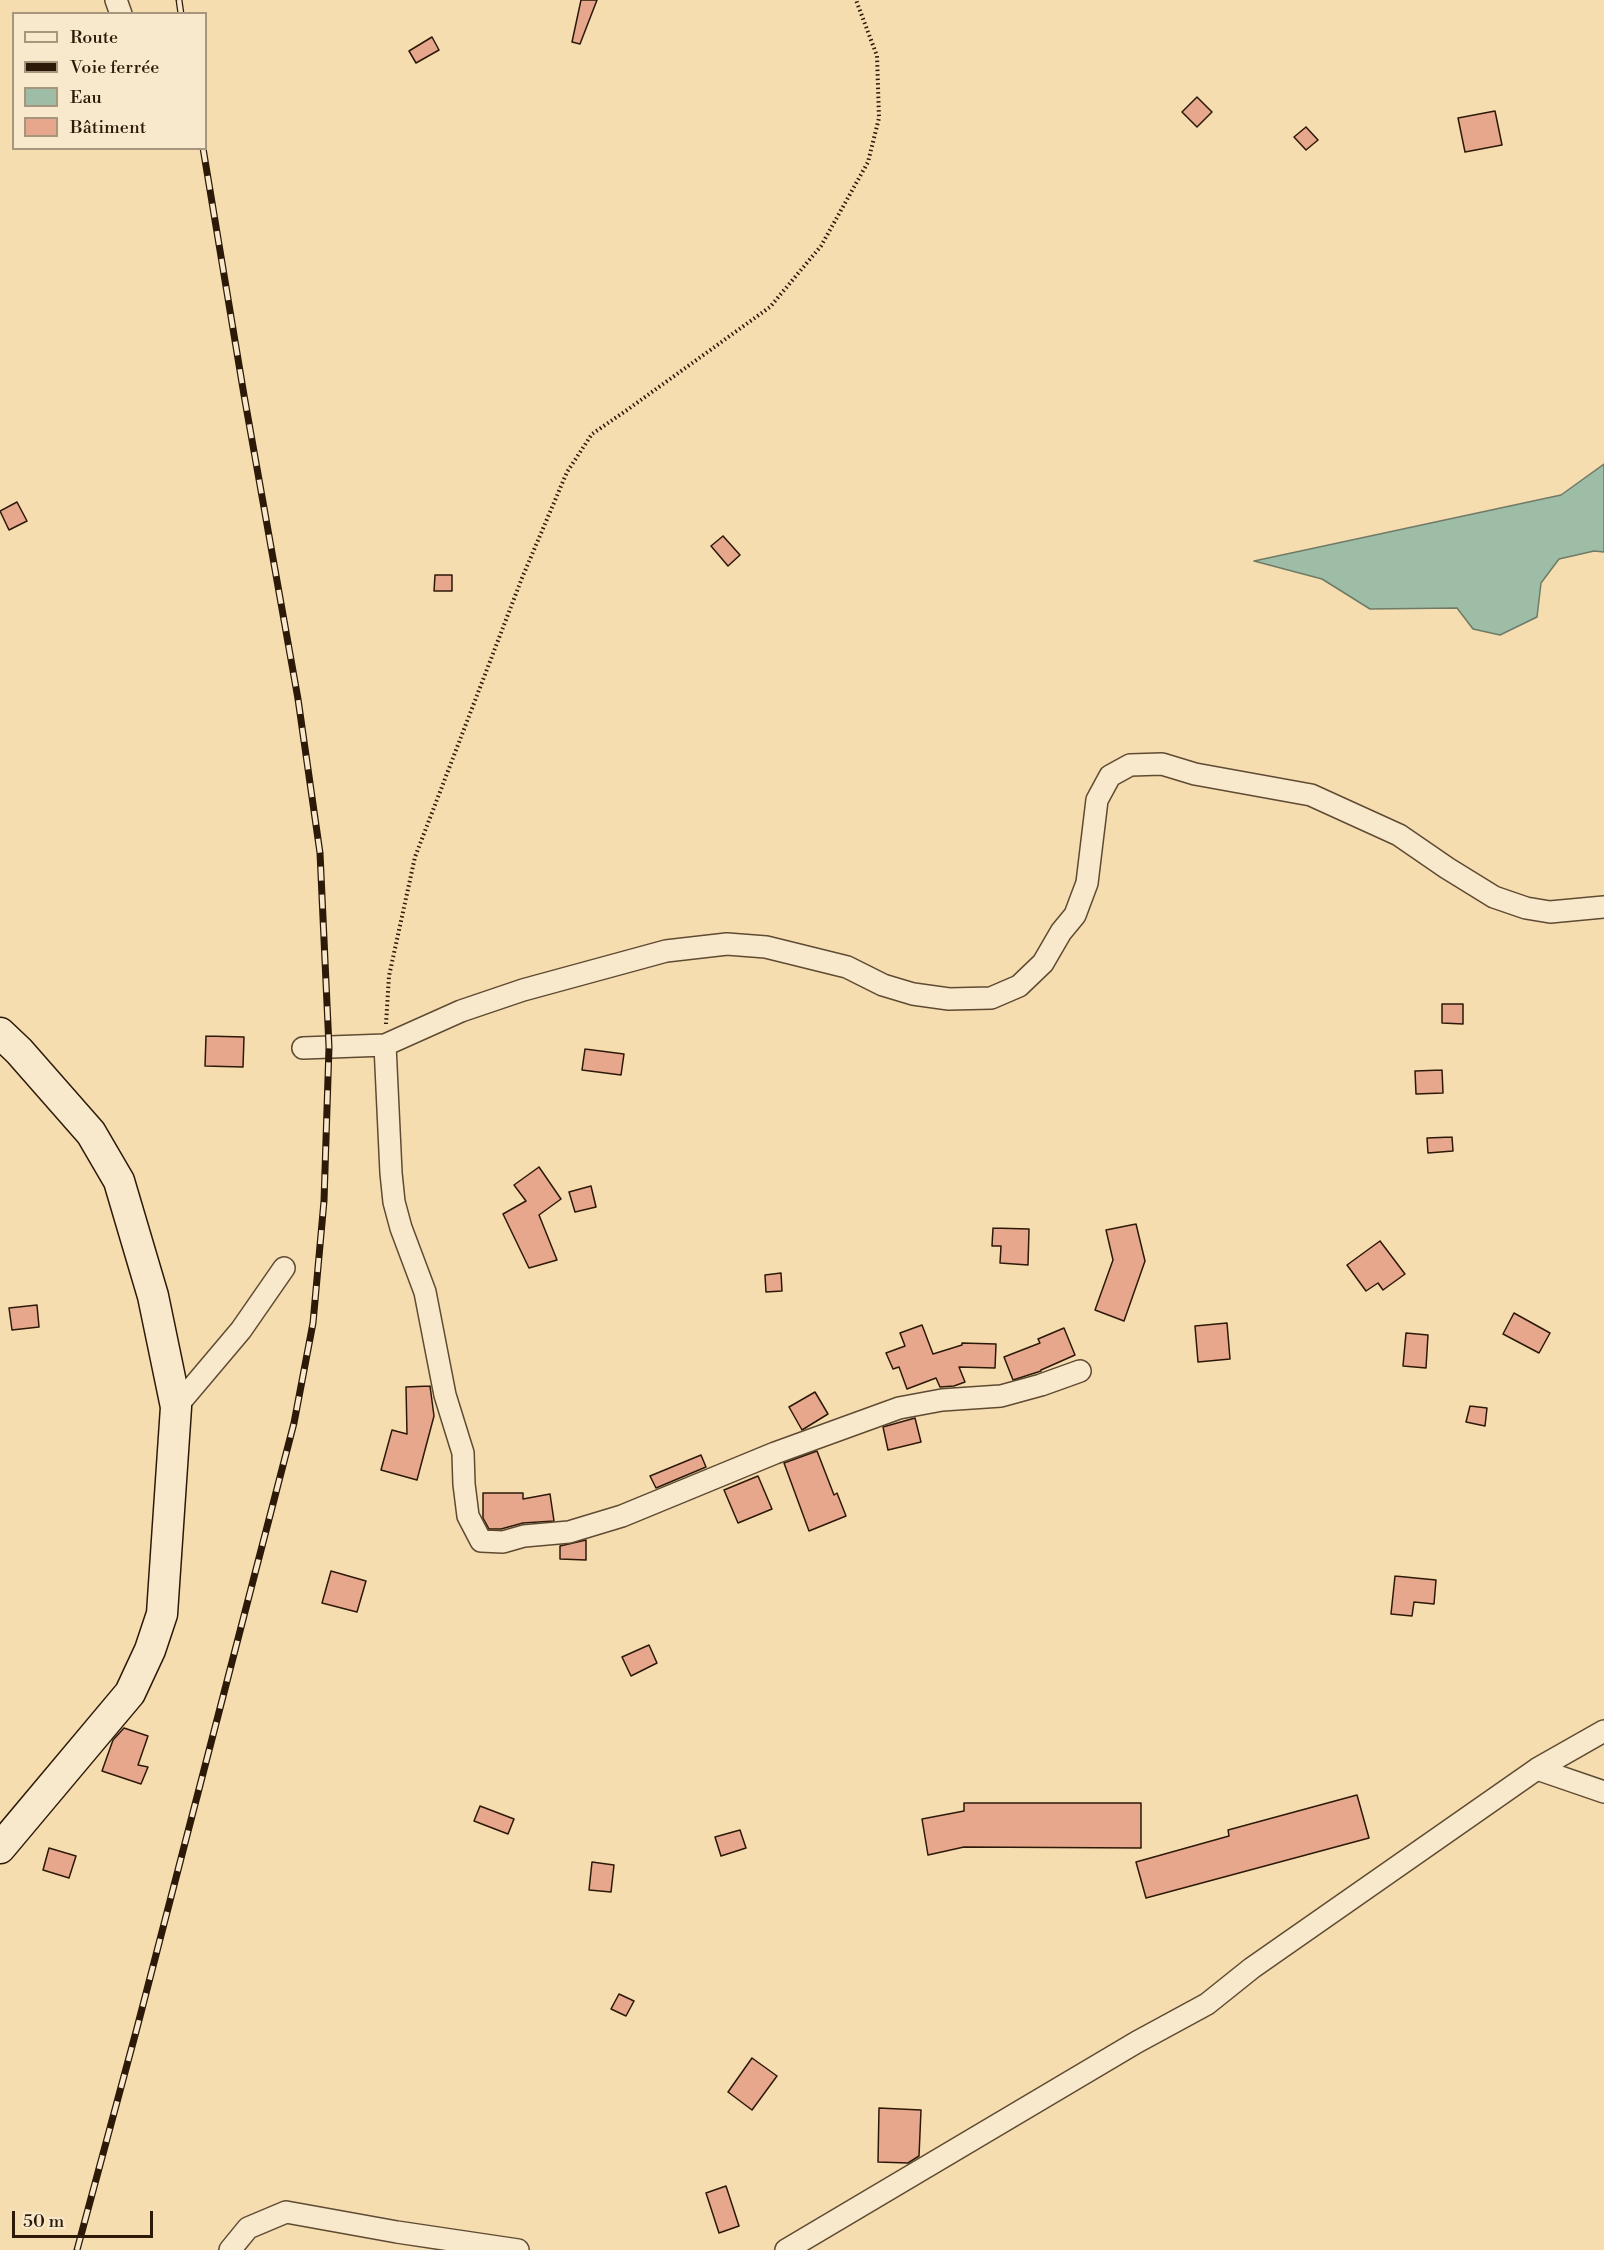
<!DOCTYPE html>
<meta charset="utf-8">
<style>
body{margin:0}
#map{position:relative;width:1604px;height:2250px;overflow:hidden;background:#f5ddb0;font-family:"Libre Bodoni",serif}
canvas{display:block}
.legend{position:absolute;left:12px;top:12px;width:195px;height:138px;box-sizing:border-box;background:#f8e9cc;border:2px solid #a7967e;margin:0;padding:8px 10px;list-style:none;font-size:18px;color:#2d1908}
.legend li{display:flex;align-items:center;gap:12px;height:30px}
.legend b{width:30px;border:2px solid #a7967e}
.scale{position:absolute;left:12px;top:2211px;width:141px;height:27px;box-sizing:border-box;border:3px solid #2d1908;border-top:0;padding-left:8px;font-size:18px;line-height:21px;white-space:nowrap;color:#2d1908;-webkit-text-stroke:4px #f8e9cc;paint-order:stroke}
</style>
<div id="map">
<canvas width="1604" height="2250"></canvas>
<ul class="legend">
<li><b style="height:8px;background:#f8e9cc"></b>Route</li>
<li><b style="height:8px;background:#2d1908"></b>Voie ferrée</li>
<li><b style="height:16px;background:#9dbda6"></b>Eau</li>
<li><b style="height:16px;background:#e7a78d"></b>Bâtiment</li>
</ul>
<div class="scale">50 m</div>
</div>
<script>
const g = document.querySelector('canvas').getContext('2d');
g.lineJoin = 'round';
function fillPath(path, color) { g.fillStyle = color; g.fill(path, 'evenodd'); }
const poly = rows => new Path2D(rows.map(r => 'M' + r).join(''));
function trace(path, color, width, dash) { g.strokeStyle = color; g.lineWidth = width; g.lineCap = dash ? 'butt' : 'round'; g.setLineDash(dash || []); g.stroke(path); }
const water = poly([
 [1604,464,1604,552,1594,551,1559,559,1541,583,1537,617,1500,635,1473,629,1457,608,1370,609,1322,579,1254,561,1561,495,1604,464]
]);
fillPath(water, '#9dbda6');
trace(water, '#707b67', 1.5);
const building = poly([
 [581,0,597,0,580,44,572,42,581,0],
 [432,37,439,50,416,63,409,51,432,37],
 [1197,97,1212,112,1197,127,1182,112,1197,97],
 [1495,111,1502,145,1465,152,1458,118,1495,111],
 [1306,127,1318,140,1306,150,1294,137,1306,127],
 [17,502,27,521,9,530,0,511,17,502],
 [723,536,740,555,728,566,711,546,723,536],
 [435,575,452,575,452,591,434,591,435,575],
 [1442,1004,1463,1004,1463,1024,1442,1023,1442,1004],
 [206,1036,244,1037,243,1067,205,1066,206,1036],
 [585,1049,624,1054,621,1075,582,1070,585,1049],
 [1442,1070,1443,1093,1416,1094,1415,1071,1442,1070],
 [1452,1137,1453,1151,1428,1153,1427,1138,1452,1137],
 [539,1167,561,1199,539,1215,557,1260,529,1268,503,1214,526,1201,514,1185,539,1167],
 [591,1186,596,1207,575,1212,569,1192,591,1186],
 [1136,1224,1145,1261,1124,1321,1095,1310,1113,1260,1106,1230,1136,1224],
 [993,1228,1029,1229,1028,1265,1000,1263,1001,1246,992,1246,993,1228],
 [1380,1241,1405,1274,1383,1290,1378,1283,1366,1291,1347,1265,1380,1241],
 [781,1273,782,1291,766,1292,765,1275,781,1273],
 [37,1305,39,1327,12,1330,9,1308,37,1305],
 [1514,1313,1550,1333,1539,1353,1503,1334,1514,1313],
 [1227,1323,1230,1359,1198,1362,1195,1326,1227,1323],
 [922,1325,933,1354,962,1345,962,1343,996,1344,995,1368,959,1367,965,1382,954,1386,940,1387,936,1378,907,1389,899,1367,893,1369,886,1353,905,1346,900,1333,922,1325],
 [1064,1328,1075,1355,1041,1370,1041,1371,1013,1380,1004,1357,1040,1343,1038,1339,1064,1328],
 [1406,1333,1428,1335,1426,1368,1403,1366,1406,1333],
 [430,1386,434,1416,417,1480,381,1470,392,1430,407,1434,406,1387,430,1386],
 [815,1392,828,1414,802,1430,789,1407,815,1392],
 [1470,1406,1487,1408,1485,1426,1466,1422,1470,1406],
 [915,1418,921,1442,888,1450,883,1427,915,1418],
 [817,1451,834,1495,837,1493,846,1516,809,1531,784,1463,817,1451],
 [701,1455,706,1467,656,1488,650,1476,701,1455],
 [758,1476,772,1509,738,1523,724,1490,758,1476],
 [483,1493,523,1493,523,1499,550,1494,554,1521,523,1523,501,1529,489,1529,483,1518,483,1493],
 [586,1540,586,1560,560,1559,560,1546,586,1540],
 [331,1571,366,1581,357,1612,322,1603,331,1571],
 [1395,1576,1436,1580,1434,1604,1414,1602,1412,1616,1391,1614,1395,1576],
 [649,1645,657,1663,631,1676,622,1657,649,1645],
 [124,1728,148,1736,138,1765,148,1767,141,1784,102,1771,113,1740,124,1728],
 [1357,1795,1369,1838,1146,1898,1136,1862,1229,1836,1228,1830,1357,1795],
 [964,1803,1141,1803,1141,1848,964,1847,928,1855,922,1819,964,1811,964,1803],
 [480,1806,514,1819,508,1834,474,1821,480,1806],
 [740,1830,746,1848,721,1856,715,1837,740,1830],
 [49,1848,76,1856,69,1878,43,1870,49,1848],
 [592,1862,614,1865,611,1892,589,1890,592,1862],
 [619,1994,634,2001,626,2016,611,2009,619,1994],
 [752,2058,777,2076,752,2110,728,2092,752,2058],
 [879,2108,921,2110,919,2156,908,2163,878,2162,879,2108],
 [726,2186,739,2226,719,2233,706,2193,726,2186]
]);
fillPath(building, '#e7a78d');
trace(building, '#2d1908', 1.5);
const street = poly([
 [116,0,121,14],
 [385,1045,391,1173,394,1202,401,1228,425,1292,445,1395,463,1453,464,1484,468,1516,481,1541,503,1542,524,1536,569,1532,622,1516,775,1453,899,1408,942,1400,1001,1396,1041,1385,1080,1371],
 [303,1048,385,1045,461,1011,523,990,666,951,727,944,766,947,847,967,883,985,913,994,949,999,991,998,1019,986,1043,963,1061,932,1075,915,1087,883,1097,800,1110,776,1130,765,1162,764,1195,774,1311,795,1399,835,1447,868,1494,897,1526,908,1550,912,1604,907],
 [176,1407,241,1330,284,1268],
 [1537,1769,1604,1792],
 [230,2250,248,2228,286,2212,397,2232,518,2250],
 [786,2250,1137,2042,1207,2004,1252,1968,1537,1769,1604,1731]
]);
const secondary = poly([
 [0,1033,19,1051,91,1133,119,1181,153,1296,176,1407,162,1614,150,1650,130,1693,0,1848]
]);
trace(street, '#5f4a32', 24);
trace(secondary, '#2d1908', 33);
trace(poly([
 [386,1024,389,976,415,857,522,578,567,472,592,434,627,410,770,307,821,246,868,162,879,118,877,56,856,0]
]), '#2d1908', 4, [1.5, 3]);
trace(street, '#f8e9cc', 21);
trace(secondary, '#f8e9cc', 30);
const rail = poly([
 [179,0,181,14],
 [77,2250,137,2028,294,1423,313,1323,324,1201,329,1047,320,853,298,699,244,395,203,148]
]);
trace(rail, '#2d1908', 7);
trace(rail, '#f8e9cc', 4.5, [14]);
</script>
